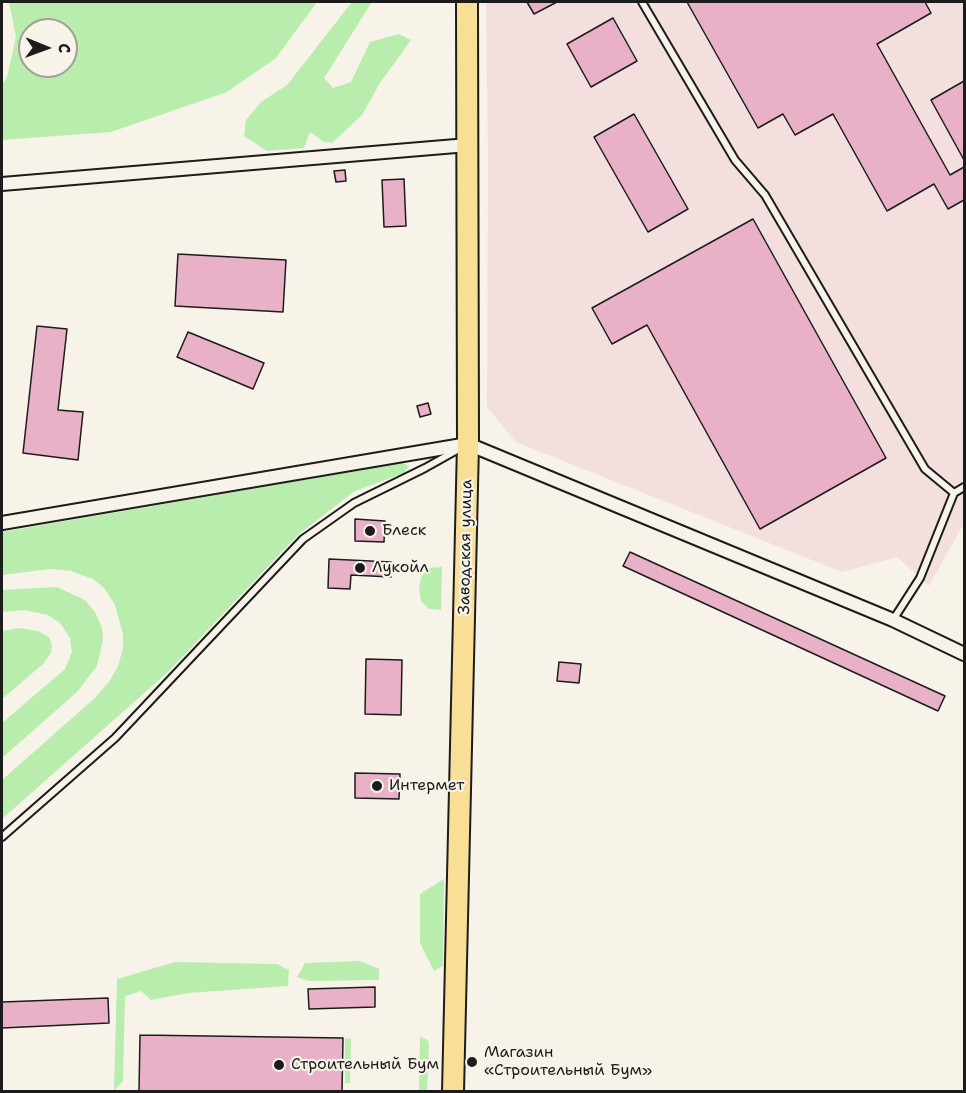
<!DOCTYPE html>
<meta charset="utf-8">
<style>
body{margin:0}
#map{position:relative;width:966px;height:1093px;overflow:hidden;background:#f7f3e8;font-family:"Shantell Sans",sans-serif}
canvas{display:block}
.frame{position:absolute;inset:0;border:3px solid #1c1c1c;pointer-events:none}
.north{position:absolute;left:18px;top:18px;width:60px;height:60px;box-sizing:border-box;background:#f7f3e8;border:2px solid #9f9d96;border-radius:50%;rotate:91deg;font-size:16px;font-weight:700;line-height:24px;text-align:center;color:#1c1c1c}
.north::after{content:'';display:block;margin:auto;width:21px;height:27px;background:#1c1c1c;clip-path:polygon(50% 0,100% 100%,50% 72%,0 100%)}
</style>
<div id="map">
<canvas width="966" height="1093"></canvas>
<div class="frame"></div>
<div class="north">С</div>
</div>
<script>
const g = document.querySelector('canvas').getContext('2d');
g.lineJoin = 'round';
function fillPath(path, color) { g.fillStyle = color; g.fill(path, 'evenodd'); }
const poly = rows => new Path2D(rows.map(r => 'M' + r).join(''));
function trace(path, color, width, dash) { g.strokeStyle = color; g.lineWidth = width; g.lineCap = dash ? 'butt' : 'round'; g.setLineDash(dash || []); g.stroke(path); }
function write(font, color, halo, rows, align = 'center') {
  g.font = font + ' "Shantell Sans",sans-serif'; g.lineWidth = 4.5; g.setLineDash([]); g.textBaseline = 'middle'; g.strokeStyle = halo; g.fillStyle = color; for (const [text, x, y, turn = 0] of rows) {
    g.save(); g.translate(x, y); g.rotate((+turn || 0) * Math.PI / 180); g.textAlign = isNaN(turn) ? turn : align; if (halo) g.strokeText(text, 0, 0); g.fillText(text, 0, 0); g.restore();
  }
}
fillPath(poly([
 [486,2,964,2,964,523,929,586,897,557,842,572,516,442,487,407,488,158]
]), '#f2dfde');
fillPath(poly([
 [9,2,317,2,276,58,227,92,111,132,2,140,2,85,7,77,16,37],
 [30,30,66,30,66,66,30,66],
 [352,2,372,2,324,78,333,88,351,82,370,42,399,34,411,40,380,83,362,115,332,143,324,142,310,132,304,148,267,151,244,136,246,120,261,102,287,85],
 [402,463,409,466,404,473,355,491,299,534,168,672,2,819,2,780,95,698,109,682,118,666,123,648,123,634,115,605,104,588,93,579,71,571,50,569,2,575,2,532],
 [442,567,441,610,429,609,421,601,419,588,421,577,429,568],
 [57,587,85,600,95,612,102,628,103,640,97,666,77,692,2,758,2,723,65,669,72,652,70,638,60,623,48,615,24,610,2,612,2,590],
 [19,628,38,631,49,637,52,645,51,653,43,664,2,699,2,631],
 [444,879,443,966,434,971,420,943,420,894],
 [360,961,379,969,379,980,309,981,297,977,305,963],
 [175,962,277,964,289,970,288,986,188,993,151,1000,141,991,125,996,123,1081,114,1091,117,979],
 [420,1037,428,1040,429,1045,427,1091,419,1091],
 [345,1038,351,1039,350,1083,345,1083]
]), '#b9edae');
const building = poly([
 [527,2,557,2,534,14,527,2],
 [687,2,925,2,931,13,877,44,950,175,964,167,964,200,948,209,934,184,887,211,833,114,795,135,783,114,758,128,687,2],
 [613,18,637,61,591,87,567,44,613,18],
 [964,81,964,160,931,100,964,81],
 [634,114,688,209,648,232,594,137,634,114],
 [345,170,346,181,336,182,334,171,345,170],
 [404,179,406,226,384,227,382,180,404,179],
 [753,219,886,458,760,529,647,325,612,344,592,308,753,219],
 [178,254,286,260,283,312,175,306,178,254],
 [37,326,67,329,58,410,83,412,78,460,23,453,37,326],
 [188,332,264,363,253,389,177,357,188,332],
 [428,403,431,414,420,417,417,406,428,403],
 [355,519,385,521,384,542,355,541,355,519],
 [630,552,945,696,938,711,623,566,630,552],
 [329,559,391,562,391,577,351,575,350,589,328,588,329,559],
 [366,659,402,660,401,715,365,714,366,659],
 [559,662,581,664,579,683,557,681,559,662],
 [355,773,400,774,399,799,355,798,355,773],
 [375,987,375,1007,309,1009,308,989,375,987],
 [108,998,109,1023,2,1028,2,1002,108,998],
 [140,1035,343,1038,342,1092,139,1092,140,1035]
]);
fillPath(building, '#e8b1c8');
trace(building, '#1c1c1c', 1.5);
const lane = poly([
 [642,2,735,160,765,195,925,469,954,493],
 [893,620,920,578,954,493,964,487],
 [2,837,115,738,303,539,354,503,425,468,459,449]
]);
const street = poly([
 [2,184,468,145],
 [2,523,468,444,893,620,964,654]
]);
const primary = poly([
 [453,1092,468,444,467,2]
]);
trace(lane, '#1c1c1c', 10);
trace(street, '#1c1c1c', 16);
trace(primary, '#1c1c1c', 24);
trace(lane, '#f7f3e8', 6);
trace(street, '#f7f3e8', 12);
trace(primary, '#f9df96', 20);
for (const [x, y, r, color] of [
 [370,531,6,"#1c1c1c"],
 [360,568,6,"#1c1c1c"],
 [377,786,6,"#1c1c1c"],
 [472,1062,6,"#1c1c1c"],
 [279,1065,6,"#1c1c1c"]
]) { const dot = new Path2D(); dot.arc(x, y, r, 0, 2 * Math.PI); g.fillStyle = color; g.fill(dot); trace(dot, '#f7f3e8', 2); }
write('16px', '#1c1c1c', '#f7f3e8', [
 ["Блеск",382,531],
 ["Лукойл",372,568],
 ["Интермет",389,786],
 ["Магазин",484,1053],
 ["«Строительный Бум»",484,1071],
 ["Строительный Бум",291,1065]
], 'left');
write('16px', '#1c1c1c', '#f7f3e8', [
 ["Заводская улица",466,547,-89]
]);
</script>
